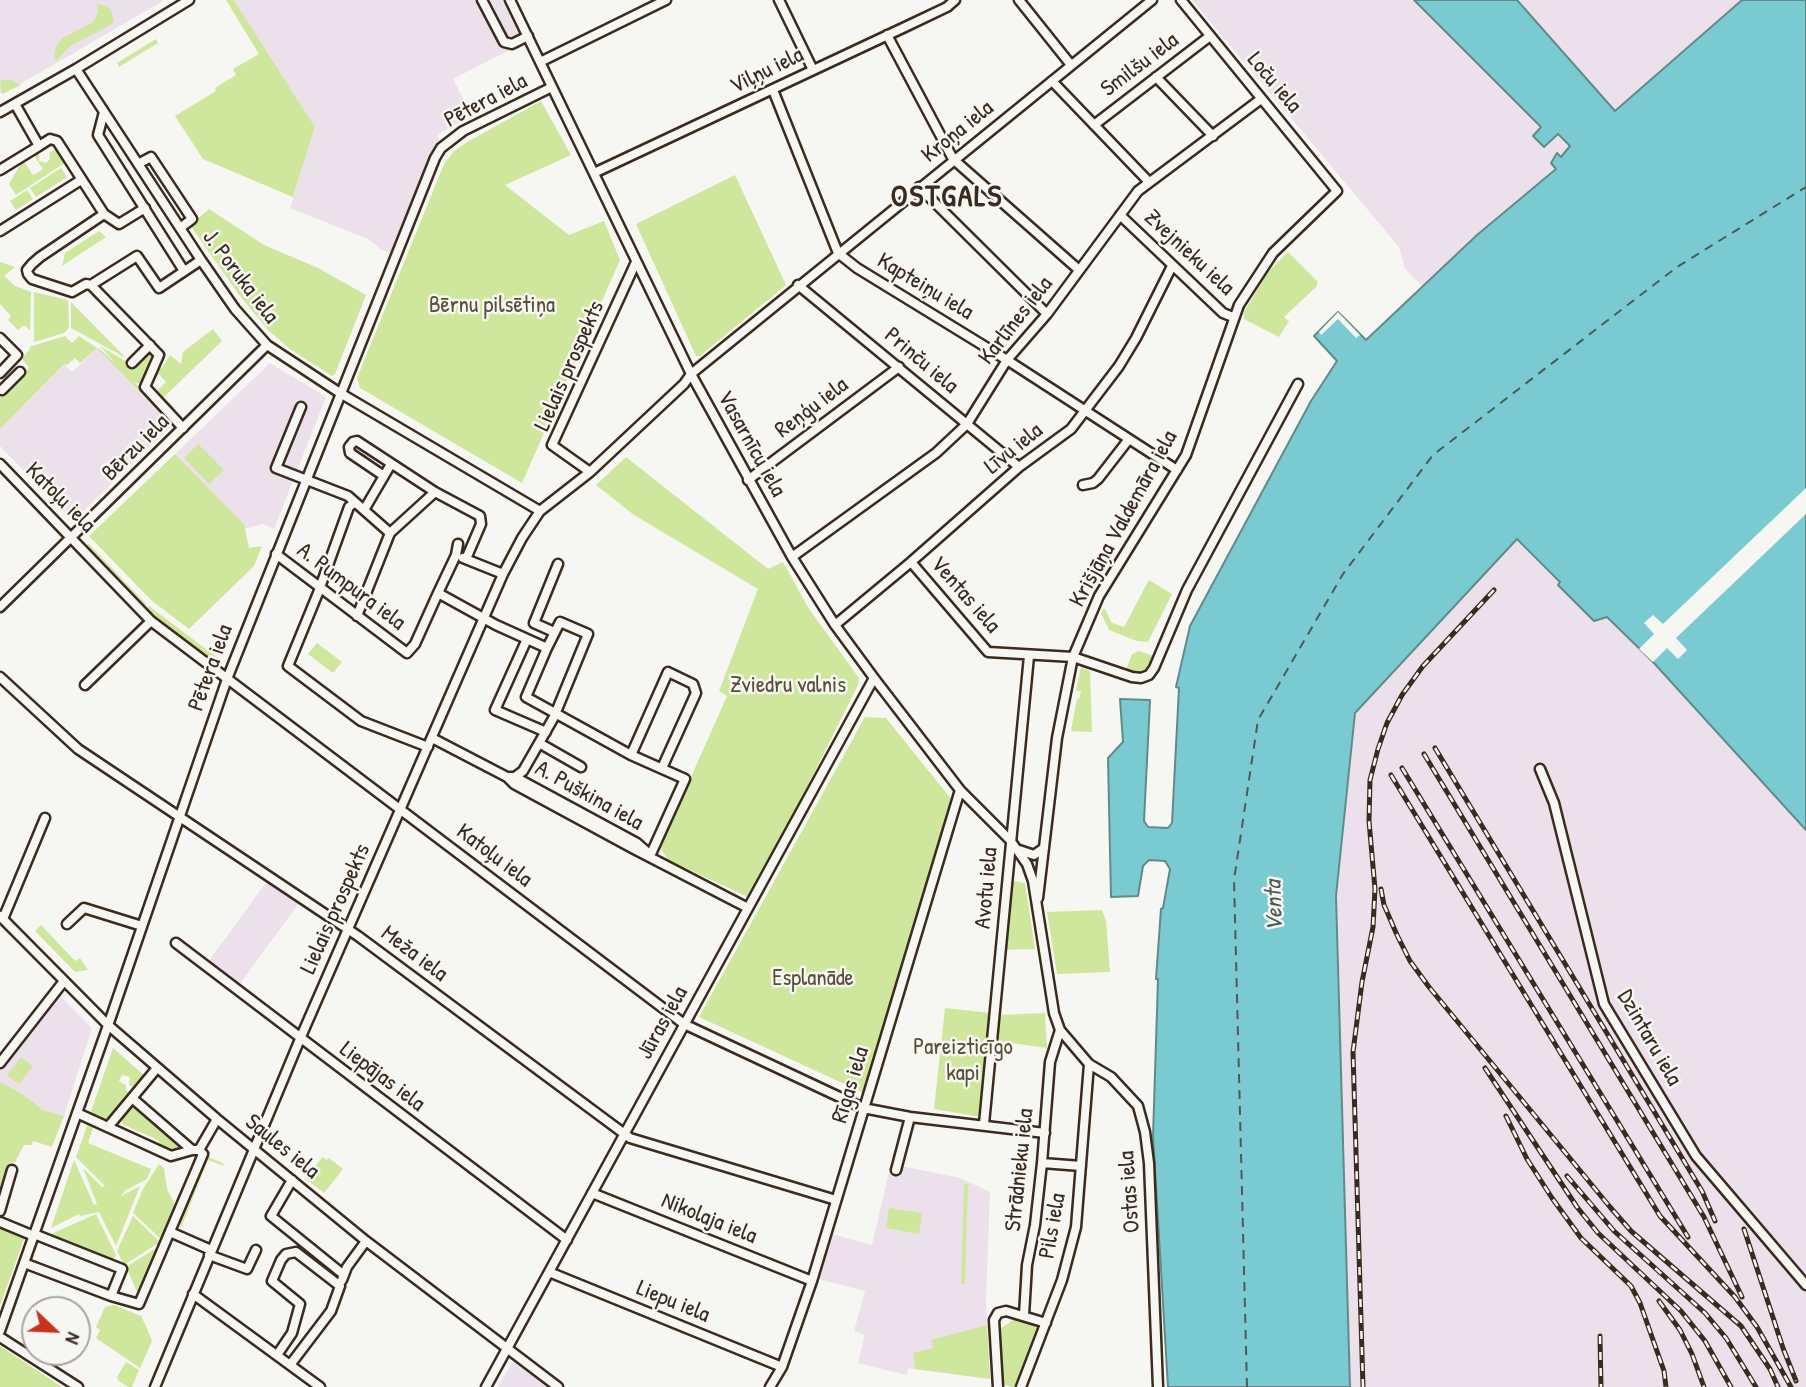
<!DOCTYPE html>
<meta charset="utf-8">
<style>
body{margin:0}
#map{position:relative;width:1806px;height:1387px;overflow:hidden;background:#f6f6f2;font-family:"Patrick Hand",sans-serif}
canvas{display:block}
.north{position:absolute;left:21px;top:1296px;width:70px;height:70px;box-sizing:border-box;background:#f6f6f2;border:2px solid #aba49d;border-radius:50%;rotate:113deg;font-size:19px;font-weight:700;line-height:28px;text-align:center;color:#3b2a1e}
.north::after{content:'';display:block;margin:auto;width:24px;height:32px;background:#c8321e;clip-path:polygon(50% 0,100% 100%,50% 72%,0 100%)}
</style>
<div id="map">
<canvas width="1806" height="1387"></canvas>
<div class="north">N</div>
</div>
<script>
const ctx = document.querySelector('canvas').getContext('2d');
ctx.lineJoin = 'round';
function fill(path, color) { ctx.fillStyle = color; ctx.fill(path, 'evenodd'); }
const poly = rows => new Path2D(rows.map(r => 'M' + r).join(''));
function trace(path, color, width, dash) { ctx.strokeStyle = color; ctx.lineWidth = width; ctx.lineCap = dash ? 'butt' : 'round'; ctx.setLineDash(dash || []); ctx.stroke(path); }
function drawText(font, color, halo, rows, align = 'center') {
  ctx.font = font + ' "Patrick Hand",sans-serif'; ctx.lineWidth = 5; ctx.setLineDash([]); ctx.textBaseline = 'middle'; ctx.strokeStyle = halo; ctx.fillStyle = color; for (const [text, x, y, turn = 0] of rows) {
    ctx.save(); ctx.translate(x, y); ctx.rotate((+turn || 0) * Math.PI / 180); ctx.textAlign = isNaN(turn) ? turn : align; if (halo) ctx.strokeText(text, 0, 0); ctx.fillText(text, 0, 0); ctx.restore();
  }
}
fill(poly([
 [0,0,162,0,163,1,3,94,0,93],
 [234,0,510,0,529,40,453,79,472,116,438,134,441,148,396,254,382,250,368,239,290,208,315,127],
 [1192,0,1416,0,1569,147,1568,150,1561,157,1557,153,1556,168,1422,286,1405,269,1399,247],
 [1517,0,1744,0,1702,34,1615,112],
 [97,348,172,425,73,521,0,446,0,429,64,364,72,372],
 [270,363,326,397,274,529,263,524,244,529,243,524,175,454],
 [1517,538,1561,583,1559,585,1607,617,1653,662,1806,830,1806,1387,1350,1387,1336,897,1355,713],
 [268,880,299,903,239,985,208,962],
 [60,996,92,1028,64,1116,43,1110,23,1094,0,1082,0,1071],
 [891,1164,960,1178,990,1192,986,1301,990,1379,908,1368,907,1375,858,1363,865,1335,854,1331,865,1291,819,1279,832,1234,872,1245],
 [513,1361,548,1387,498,1387]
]), '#ece1ea');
fill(poly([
 [226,0,234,0,315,127,293,197,203,159,175,116,216,91,215,88,236,75,233,69,259,54],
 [97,4,106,6,111,10,114,20,112,24,70,46,56,61,54,53,57,45,63,38,93,22,98,12],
 [156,39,158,43,119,67,117,63],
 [5,80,11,80,21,85,2,94,0,81],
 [541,101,571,155,505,185,569,235,604,221,620,260,522,483,360,388,357,378,444,164,454,151,469,141],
 [57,148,66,162,16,195,9,184,23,160,33,175,43,169,33,154,39,151,39,161,46,163,50,159,49,153],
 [61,168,67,177,36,197,30,188],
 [735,175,786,285,700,356,696,356,636,224],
 [27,190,33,199,16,210,10,201],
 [209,209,264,245,318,268,366,295,335,374,332,376,290,349,268,330,240,296,190,225],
 [99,231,106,237,62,266,65,253],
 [1288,252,1318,282,1316,287,1284,317,1289,321,1279,337,1244,319,1244,312,1268,272],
 [209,260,229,290,258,327,256,328,228,295,208,265],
 [0,262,15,267,4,276,15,286,31,292,30,330,24,325,18,330,8,320,11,316,0,304],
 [34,292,68,300,69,328,64,333,34,342],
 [71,302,126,358,71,328],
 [213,329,222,341,164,397,175,408,171,408,156,392,166,382,159,374,151,383,157,366,162,368,170,355,181,364,183,352],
 [65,336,72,343,79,336,97,348,80,363,75,358,67,365,64,364,0,429,0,398,29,368,20,356,22,354,24,356,30,349,29,347],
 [100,346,132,365,146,353,151,356,143,385,134,382,175,422,172,425,98,349,99,348,115,363],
 [198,444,224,470,209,484,184,458],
 [175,454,244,524,249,548,262,546,254,566,189,629,151,600,89,536],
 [626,457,768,569,783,562,809,609,859,678,858,685,775,851,747,899,746,896,668,860,660,847,727,696,719,691,758,589,634,515,596,485],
 [89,544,146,604,144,607,86,545],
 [1149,580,1172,594,1148,642,1137,641,1109,630,1101,613,1103,609,1105,609,1112,623,1124,627],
 [149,606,219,659,218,666,158,620,146,609],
 [317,643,342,662,333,673,308,654],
 [1139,651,1154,656,1149,669,1141,674,1126,670,1132,654],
 [1081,667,1090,671,1092,732,1071,731,1077,699,1079,699,1081,691,1076,691],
 [865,717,886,718,952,800,864,1093,699,1017],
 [1008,880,1025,883,1035,949,1003,950],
 [1102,910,1106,921,1110,972,1057,974,1047,912],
 [41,925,75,961,80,958,88,970,75,972,35,931],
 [945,1008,991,1013,981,1117,934,1109],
 [1045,1013,1047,1048,997,1041,999,1015],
 [113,1048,145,1076,137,1088,129,1085,130,1077,122,1075,119,1081,126,1085,126,1091,130,1095,106,1124,89,1117],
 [21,1057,33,1066,19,1084,7,1075],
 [0,1082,23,1094,43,1110,64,1116,52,1147,33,1141,31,1145,24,1145,15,1162,10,1163,0,1190],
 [132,1103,179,1141,177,1151,172,1152,160,1148,158,1140,122,1124,122,1115],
 [88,1123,94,1125,88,1143,151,1169,147,1179,126,1190,121,1196,140,1186,116,1246,99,1212,80,1216,79,1214,51,1228,74,1160,94,1205,97,1204,83,1168,102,1187,105,1186,76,1157],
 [208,1157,223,1163,224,1166,208,1160,182,1225,177,1223,201,1160],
 [323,1157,326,1160,329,1158,343,1169,324,1193,305,1178],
 [159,1164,164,1168,167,1189,177,1209,163,1241,133,1213,143,1189],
 [964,1184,968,1184,965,1284,961,1284],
 [889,1208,922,1213,919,1234,886,1228],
 [96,1214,116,1255,113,1261,49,1235],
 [133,1216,160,1242,124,1265,117,1251],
 [0,1224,25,1236,0,1306],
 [158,1247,161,1248,141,1295,138,1294,126,1267],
 [114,1305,141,1316,146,1326,152,1341,140,1368,96,1338,100,1330,96,1327,105,1307],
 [1017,1317,1035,1323,1039,1332,1016,1387,1011,1387,1003,1384,1000,1329],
 [987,1325,990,1379,915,1369,913,1353,933,1348,931,1340],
 [0,1346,62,1387,0,1387],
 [126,1362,139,1370,132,1387,128,1387,118,1380,117,1377]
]), '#cee79c');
const water = poly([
 [1414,0,1517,0,1615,111,1742,0,1806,0,1806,830,1653,662,1607,617,1594,621,1558,585,1560,582,1517,539,1355,713,1336,896,1350,1387,1168,1387,1153,1136,1158,979,1156,979,1161,909,1163,908,1170,869,1165,861,1149,860,1143,866,1138,896,1111,897,1108,758,1123,742,1120,699,1150,700,1144,821,1148,827,1168,828,1172,823,1179,688,1176,687,1190,626,1311,401,1337,361,1314,336,1338,312,1366,340,1477,235,1556,169,1551,163,1557,153,1561,157,1570,146,1558,134,1544,147,1533,136,1541,127,1414,0]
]);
fill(water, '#7acbd1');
trace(water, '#618b89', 2);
fill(poly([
 [1338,312,1360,335,1356,338,1338,319,1321,335,1319,332],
 [1806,488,1806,514,1676,638,1687,650,1678,659,1667,648,1653,662,1639,649,1654,634,1644,623,1653,615,1663,624]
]), '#f6f6f2');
trace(poly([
 [1247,1387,1234,880,1258,720,1343,574,1433,455,1677,267,1806,187]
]), '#4e5a54', 2, [9, 7]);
const minor = poly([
 [482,0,504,42,512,44,528,36],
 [510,0,691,374,792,557,835,625,874,678,960,790,1010,840,1027,864,1033,881,1054,1013,1060,1030,1089,1064,1111,1077,1138,1106,1145,1132,1149,1163,1158,1387],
 [779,0,813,70],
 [1019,0,1071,65],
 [887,35,953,159,1079,270],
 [540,62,666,0],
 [76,69,201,260,235,309,267,345,340,393,540,511],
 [1156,77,1213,136],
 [1052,81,1149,182],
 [773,90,838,253,857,268,1007,360,1177,470],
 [15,104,39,146,50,139,57,141,104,214,40,257,32,264,27,270,28,274,32,279,72,292,86,284,91,285],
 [0,112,76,69,189,0],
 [104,112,98,135,184,271],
 [1094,125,1210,36],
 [138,164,151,157,192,219,180,228],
 [0,170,39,146],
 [594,173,905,27,947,7,955,0],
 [919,187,1047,314],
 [104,214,119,224,145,208],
 [1120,215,1223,313,1233,317],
 [0,231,81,180],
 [798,285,1019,467],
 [0,338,17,355,0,373],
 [132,363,150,345],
 [2,390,20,372],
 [301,407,276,468,348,496,390,533],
 [183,428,145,387,159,355,91,285,137,256,159,288,201,260],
 [0,464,151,621,684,1024,863,1108,910,1117,1045,1133],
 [590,472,552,445,636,262],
 [384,476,350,453,349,447,353,442,357,441,435,492,480,516,481,524,466,559],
 [748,480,899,367],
 [1083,485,1093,483,1098,479,1129,439],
 [355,502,349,507,318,593,288,666,361,721,428,747],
 [364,510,391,464],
 [276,554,407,653,415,644,438,593,496,625,527,639,495,710,546,732],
 [792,557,936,453,967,424,1007,360,1047,314,1138,191,1261,99],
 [463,558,503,574],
 [911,562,988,652,1073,657,1132,677,1141,678,1149,675,1154,668,1187,590,1298,384],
 [438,593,456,555,458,544],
 [0,607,267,345],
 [357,616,390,533,435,492],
 [835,625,911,562,1019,467,1071,429,1119,366,1136,338,1172,266],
 [554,632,534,623,558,564],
 [527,639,547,648,526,697,631,755,685,779,650,856],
 [0,677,78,749,358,936,630,1138,836,1200],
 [85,685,151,621],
 [432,738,507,777,514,784,634,849,748,908],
 [539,743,581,767],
 [631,755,668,672,693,684,696,693,662,768],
 [1540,769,1554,803,1604,1004,1696,1156,1806,1285],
 [510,777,515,777,637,843,646,851],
 [515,777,523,771,554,717,588,634,560,622,547,648],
 [1019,850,1034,855,1044,848],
 [1038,898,1057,738,1073,657,1099,596,1186,455,1239,305,1273,253,1337,191,1181,0],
 [0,916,108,1025,217,1119,366,1241,558,1387],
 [3,919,45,818],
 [67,924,84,908,142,926],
 [176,943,567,1240],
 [0,1063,64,981],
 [132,1098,192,1150],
 [77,1113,171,1156,192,1150,199,1150],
 [984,1124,1029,656],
 [108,1127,157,1068],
 [1042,1163,1081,1166],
 [896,1170,910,1117],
 [292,1180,271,1216,344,1275],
 [592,1193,812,1281],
 [0,1211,12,1170],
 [0,1222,34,1236],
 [170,1232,211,1250],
 [34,1234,122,1269,111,1296],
 [209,1255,247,1269,256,1250],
 [24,1263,111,1296,139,1304,203,1154,199,1150,217,1119],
 [549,1272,782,1367],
 [342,1280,347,1267,366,1241],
 [193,1294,320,1387],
 [1024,1315,1027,1265,1035,1225,1042,1163,1050,1062,1060,1030],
 [0,1331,112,1014,227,679,435,158,441,148,463,131,552,87],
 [0,1337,78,1387],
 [277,1355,292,1333,300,1304,272,1281,281,1260,286,1254,296,1252,340,1286,331,1311,290,1365],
 [155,1387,300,1039,503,574,522,538,540,511,590,472,684,384,691,374,1152,0],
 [486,1387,874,678],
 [770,1387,782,1367,812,1281,960,790],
 [998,1387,994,1320,998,1313,1006,1311,1046,1323],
 [1021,1387,1062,1280,1076,1227,1089,1064]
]);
trace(minor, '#3b2a1e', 13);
trace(minor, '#f6f6f2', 8);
const rail = poly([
 [1435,748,1702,1191,1715,1221],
 [1424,754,1704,1217,1742,1297],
 [1402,768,1688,1237],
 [1391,775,1660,1216,1735,1297,1757,1327,1791,1387],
 [1381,889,1384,905,1397,935,1410,961,1429,987,1610,1207,1631,1231,1741,1326,1770,1369,1778,1387],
 [1485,1068,1577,1207,1598,1233,1681,1311,1705,1341,1731,1387],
 [1506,1116,1527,1159,1552,1198,1581,1238,1631,1286,1640,1303,1664,1371,1666,1387],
 [1567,1176,1614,1231,1705,1313,1726,1338,1756,1387],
 [1744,1229,1783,1348,1796,1381],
 [1659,1301,1680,1330,1692,1354,1704,1387],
 [1600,1336,1601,1387],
 [1363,1387,1353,1052,1362,982,1373,927,1375,889,1369,821,1370,780,1378,749,1387,723,1402,695,1423,666,1494,590]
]);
trace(rail, '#3b2a1e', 5);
trace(rail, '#f6f6f2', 2.5, [8]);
drawText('23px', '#3b2a1e', '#f6f6f2', [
 ["Smilšu iela",1140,65,-37],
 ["Viļņu iela",767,71,-26],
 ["Loču iela",1274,83,50],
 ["Pētera iela",486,101,-28],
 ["Kroņa iela",958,132,-39],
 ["Zvejnieku iela",1189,253,43],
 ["J. Poruka iela",240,277,53],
 ["Kapteiņu iela",925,287,31],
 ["Karlīnes iela",1016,321,-52],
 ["Prinču iela",921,361,40],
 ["Lielais prospekts",570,366,-66],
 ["Reņģu iela",812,408,-37],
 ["Vasarnīcu iela",751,444,61],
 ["Bērzu iela",136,448,-45],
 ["Līvu iela",1014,449,-39],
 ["Katoļu iela",60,498,45],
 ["Krišjāņa Valdemāra iela",1124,519,-61],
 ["A. Pumpura iela",351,587,37],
 ["Ventas iela",965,595,49],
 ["Pētera iela",211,668,-70],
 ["A. Puškina iela",589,796,29],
 ["Katoļu iela",494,856,37],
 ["Avotu iela",987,888,-85],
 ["Lielais prospekts",336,909,-66],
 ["Meža iela",414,954,37],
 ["Jūras iela",663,1023,-61],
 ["Dzintaru iela",1649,1038,60],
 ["Liepājas iela",382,1077,37],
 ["Rīgas iela",851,1085,-73],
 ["Saules iela",282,1147,39],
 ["Strādnieku iela",1020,1170,-84],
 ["Ostas iela",1130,1192,-94],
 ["Nikolaja iela",709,1219,22],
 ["Pils iela",1053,1226,-80],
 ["Liepu iela",673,1302,22]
]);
drawText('23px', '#585037', '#f6f6f2', [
 ["Bērnu pilsētiņa",492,306],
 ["Zviedru valnis",788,686],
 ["Esplanāde",813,979],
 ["Pareizticīgo",963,1048],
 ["kapi",963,1074]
]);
drawText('italic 24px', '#4e5a54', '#f6f6f2', [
 ["Venta",1275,906,-92]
]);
ctx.letterSpacing = '2px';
drawText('bold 30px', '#3b2a1e', '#f6f6f2', [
 ["OSTGALS",947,198]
]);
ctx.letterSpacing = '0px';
</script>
